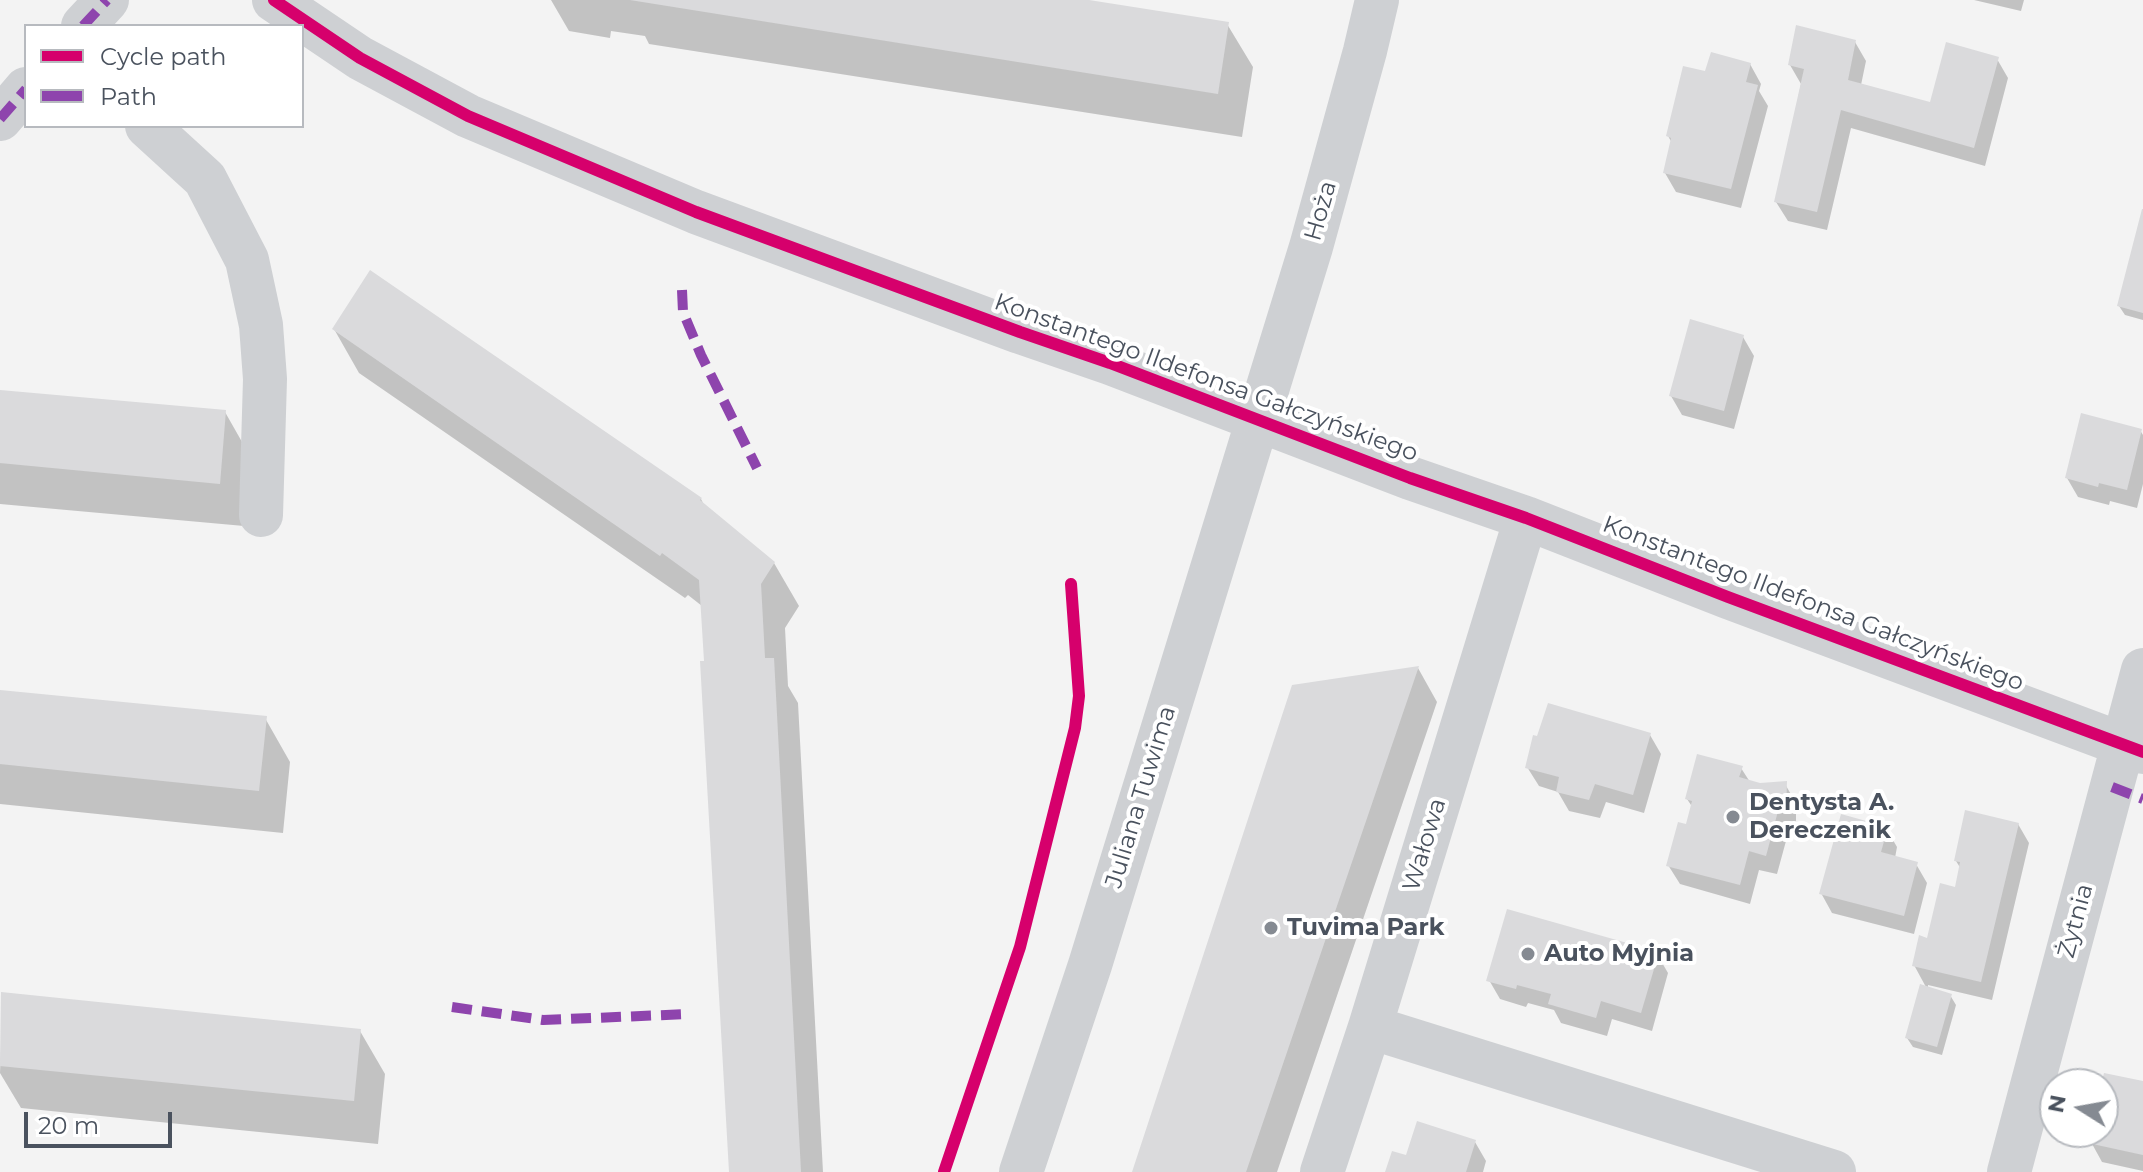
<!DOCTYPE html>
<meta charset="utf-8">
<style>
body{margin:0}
#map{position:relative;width:2143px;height:1172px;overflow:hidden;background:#f3f3f3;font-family:Montserrat,sans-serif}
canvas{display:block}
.legend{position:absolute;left:24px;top:24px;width:280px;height:104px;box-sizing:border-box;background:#fff;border:2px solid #b7babf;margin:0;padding:10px 14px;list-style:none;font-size:24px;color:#4a525e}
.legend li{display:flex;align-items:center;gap:16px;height:40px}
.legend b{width:40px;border:2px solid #b7babf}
.north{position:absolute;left:2039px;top:1068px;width:80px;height:80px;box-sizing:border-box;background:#fff;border:2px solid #b7babf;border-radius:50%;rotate:281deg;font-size:22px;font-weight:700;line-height:32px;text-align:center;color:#4a525e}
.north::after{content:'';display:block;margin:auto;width:28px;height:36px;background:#858a92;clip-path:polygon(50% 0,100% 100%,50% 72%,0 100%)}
.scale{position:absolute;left:24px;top:1112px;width:148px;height:36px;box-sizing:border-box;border:4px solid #4a525e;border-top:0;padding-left:10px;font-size:24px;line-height:28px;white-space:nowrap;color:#4a525e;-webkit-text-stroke:6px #fff;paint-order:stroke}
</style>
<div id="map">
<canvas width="2143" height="1172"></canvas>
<ul class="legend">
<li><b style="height:10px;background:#d6006c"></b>Cycle path</li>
<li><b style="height:10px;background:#8e44ad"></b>Path</li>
</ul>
<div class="north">N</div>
<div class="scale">20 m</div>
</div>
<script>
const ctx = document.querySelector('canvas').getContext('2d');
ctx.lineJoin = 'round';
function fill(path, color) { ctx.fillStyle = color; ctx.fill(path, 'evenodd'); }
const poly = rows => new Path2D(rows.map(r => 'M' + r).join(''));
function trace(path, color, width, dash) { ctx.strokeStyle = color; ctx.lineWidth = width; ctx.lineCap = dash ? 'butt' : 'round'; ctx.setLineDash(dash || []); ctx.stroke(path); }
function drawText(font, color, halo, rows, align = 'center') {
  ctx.font = font + ' Montserrat,sans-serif'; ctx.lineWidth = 8; ctx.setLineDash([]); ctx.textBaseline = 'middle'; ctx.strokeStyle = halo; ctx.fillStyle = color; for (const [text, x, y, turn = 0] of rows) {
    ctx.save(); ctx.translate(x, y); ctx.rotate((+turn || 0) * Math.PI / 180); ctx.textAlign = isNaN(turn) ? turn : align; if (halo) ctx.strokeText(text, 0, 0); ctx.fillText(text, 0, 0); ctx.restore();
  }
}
fill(poly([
 [551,0,1077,0,1227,24,1253,67,1242,137,649,44,645,36,611,31,610,38,569,31],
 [1974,0,2024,0,2021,11],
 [1855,42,1866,61,1861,85,1931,104,1997,59,2008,78,1985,166,1851,128,1827,230,1788,221,1776,202,1801,84,1790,65],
 [1750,64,1761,84,1759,91,1768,106,1741,208,1676,192,1665,173,1672,143,1668,136,1706,74],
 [2143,213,2143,320,2125,315,2119,306],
 [334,329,701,499,705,507,774,563,799,606,785,628,788,686,798,703,823,1172,731,1172,702,606,688,595,685,598,359,373],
 [1743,337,1754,356,1734,429,1682,415,1671,396],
 [0,392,225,412,250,456,244,526,0,504],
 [2140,430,2143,435,2143,484,2137,508,2110,501,2109,505,2078,497,2067,478],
 [1418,668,1437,702,1277,1172,1134,1172],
 [0,692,265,718,290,762,283,833,0,804],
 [1650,735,1661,754,1644,813,1606,802,1600,818,1569,811,1558,792,1539,786,1527,767],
 [1741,768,1750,782,1759,785,1785,784,1796,803,1796,830,1789,830,1777,874,1759,870,1750,904,1680,884,1668,865,1688,827,1693,808,1687,799],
 [2018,824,2029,843,1992,1000,1928,985,1928,989,1950,995,1956,1005,1942,1055,1913,1047,1907,1038,1927,989,1914,965,1956,889,1961,869,1956,861],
 [1886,828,1897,847,1895,858,1916,864,1927,883,1914,934,1832,913,1821,893],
 [1657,954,1668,973,1652,1031,1612,1019,1607,1036,1561,1023,1554,1010,1528,1003,1526,1007,1500,999,1489,980],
 [3,994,360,1031,385,1074,378,1144,21,1108,0,1073],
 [2143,1083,2143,1171,2102,1162,2091,1142,2093,1132,2103,1132],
 [1475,1142,1486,1161,1483,1172,1388,1172,1408,1158]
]), '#0003');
fill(poly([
 [630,0,1089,0,1229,22,1218,94],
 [1796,25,1856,40,1848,80,1930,102,1946,42,1999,57,1974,148,1841,110,1817,212,1774,202,1804,69,1788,65],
 [1711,52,1751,63,1746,82,1758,85,1731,189,1663,173,1671,138,1666,136,1683,66,1705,71],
 [2142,209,2143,209,2143,313,2117,306],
 [370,270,702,498,700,500,775,562,761,584,765,658,774,658,801,1172,729,1172,700,661,704,661,699,580,662,553,660,556,332,329],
 [1690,319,1744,335,1724,411,1669,396],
 [0,390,226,410,220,484,0,463],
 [2081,413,2142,429,2127,490,2099,483,2098,487,2065,478],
 [1419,666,1246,1172,1132,1172,1292,685],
 [0,690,267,716,259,791,0,764],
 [1548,703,1651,733,1633,795,1595,784,1589,800,1556,792,1559,777,1525,768,1533,735,1537,736],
 [1697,754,1743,766,1739,777,1760,783,1787,781,1786,811,1778,811,1766,856,1749,851,1740,885,1666,866,1678,822,1686,824,1692,801,1685,799],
 [1965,810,2019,823,1981,982,1912,966,1919,935,1927,938,1940,883,1955,887,1960,862,1954,861],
 [1841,814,1888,827,1881,852,1918,862,1904,916,1819,894],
 [1507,909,1659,952,1641,1013,1601,1001,1596,1018,1548,1004,1551,994,1517,985,1516,989,1486,981],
 [1920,984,1952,994,1937,1047,1905,1038],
 [1,992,361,1029,354,1101,0,1066],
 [2104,1073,2143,1081,2143,1155,2088,1143,2091,1132,2103,1132,2101,1084],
 [1417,1121,1476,1140,1466,1172,1385,1172,1392,1151,1406,1155]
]), '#dadadc');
trace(poly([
 [274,0,360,58,468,116,696,212,1020,332,1110,363,1410,478,1526,518,1728,597,2143,752],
 [83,26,107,0],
 [0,119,26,89],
 [147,126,205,179,247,260,261,325,265,379,261,515],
 [1370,1027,1834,1172],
 [1021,1172,1090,965,1311,247,1365,51,1377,0],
 [1322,1172,1370,1027,1526,518],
 [2009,1172,2143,670]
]), '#ced0d3', 44);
trace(poly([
 [83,26,107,0],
 [0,119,26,89],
 [682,290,683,312,701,355,757,468],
 [2112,787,2143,799],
 [452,1007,543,1020,690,1014]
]), '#8e44ad', 10, [20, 10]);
trace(poly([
 [274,0,360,58,468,116,696,212,1020,332,1110,363,1410,478,1526,518,1728,597,2143,752],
 [944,1172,1020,947,1075,728,1079,696,1071,584]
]), '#d6006c', 12);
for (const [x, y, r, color] of [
 [1733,817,8,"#858a92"],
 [1271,928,8,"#858a92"],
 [1528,954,8,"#858a92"]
]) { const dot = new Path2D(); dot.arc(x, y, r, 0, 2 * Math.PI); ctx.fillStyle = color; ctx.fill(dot); trace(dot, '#fff', 3); }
drawText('24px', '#4a525e', '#fff', [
 ["Hoża",1321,211,-74],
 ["Konstantego Ildefonsa Gałczyńskiego",1206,378,20],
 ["Konstantego Ildefonsa Gałczyńskiego",1813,604,21],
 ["Juliana Tuwima",1141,797,-73],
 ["Wałowa",1425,845,-73],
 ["Żytnia",2076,921,-75]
]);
drawText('bold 24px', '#4a525e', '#fff', [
 ["Dentysta A.",1749,803],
 ["Dereczenik",1749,831],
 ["Tuvima Park",1287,928],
 ["Auto Myjnia",1544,954]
], 'left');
</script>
